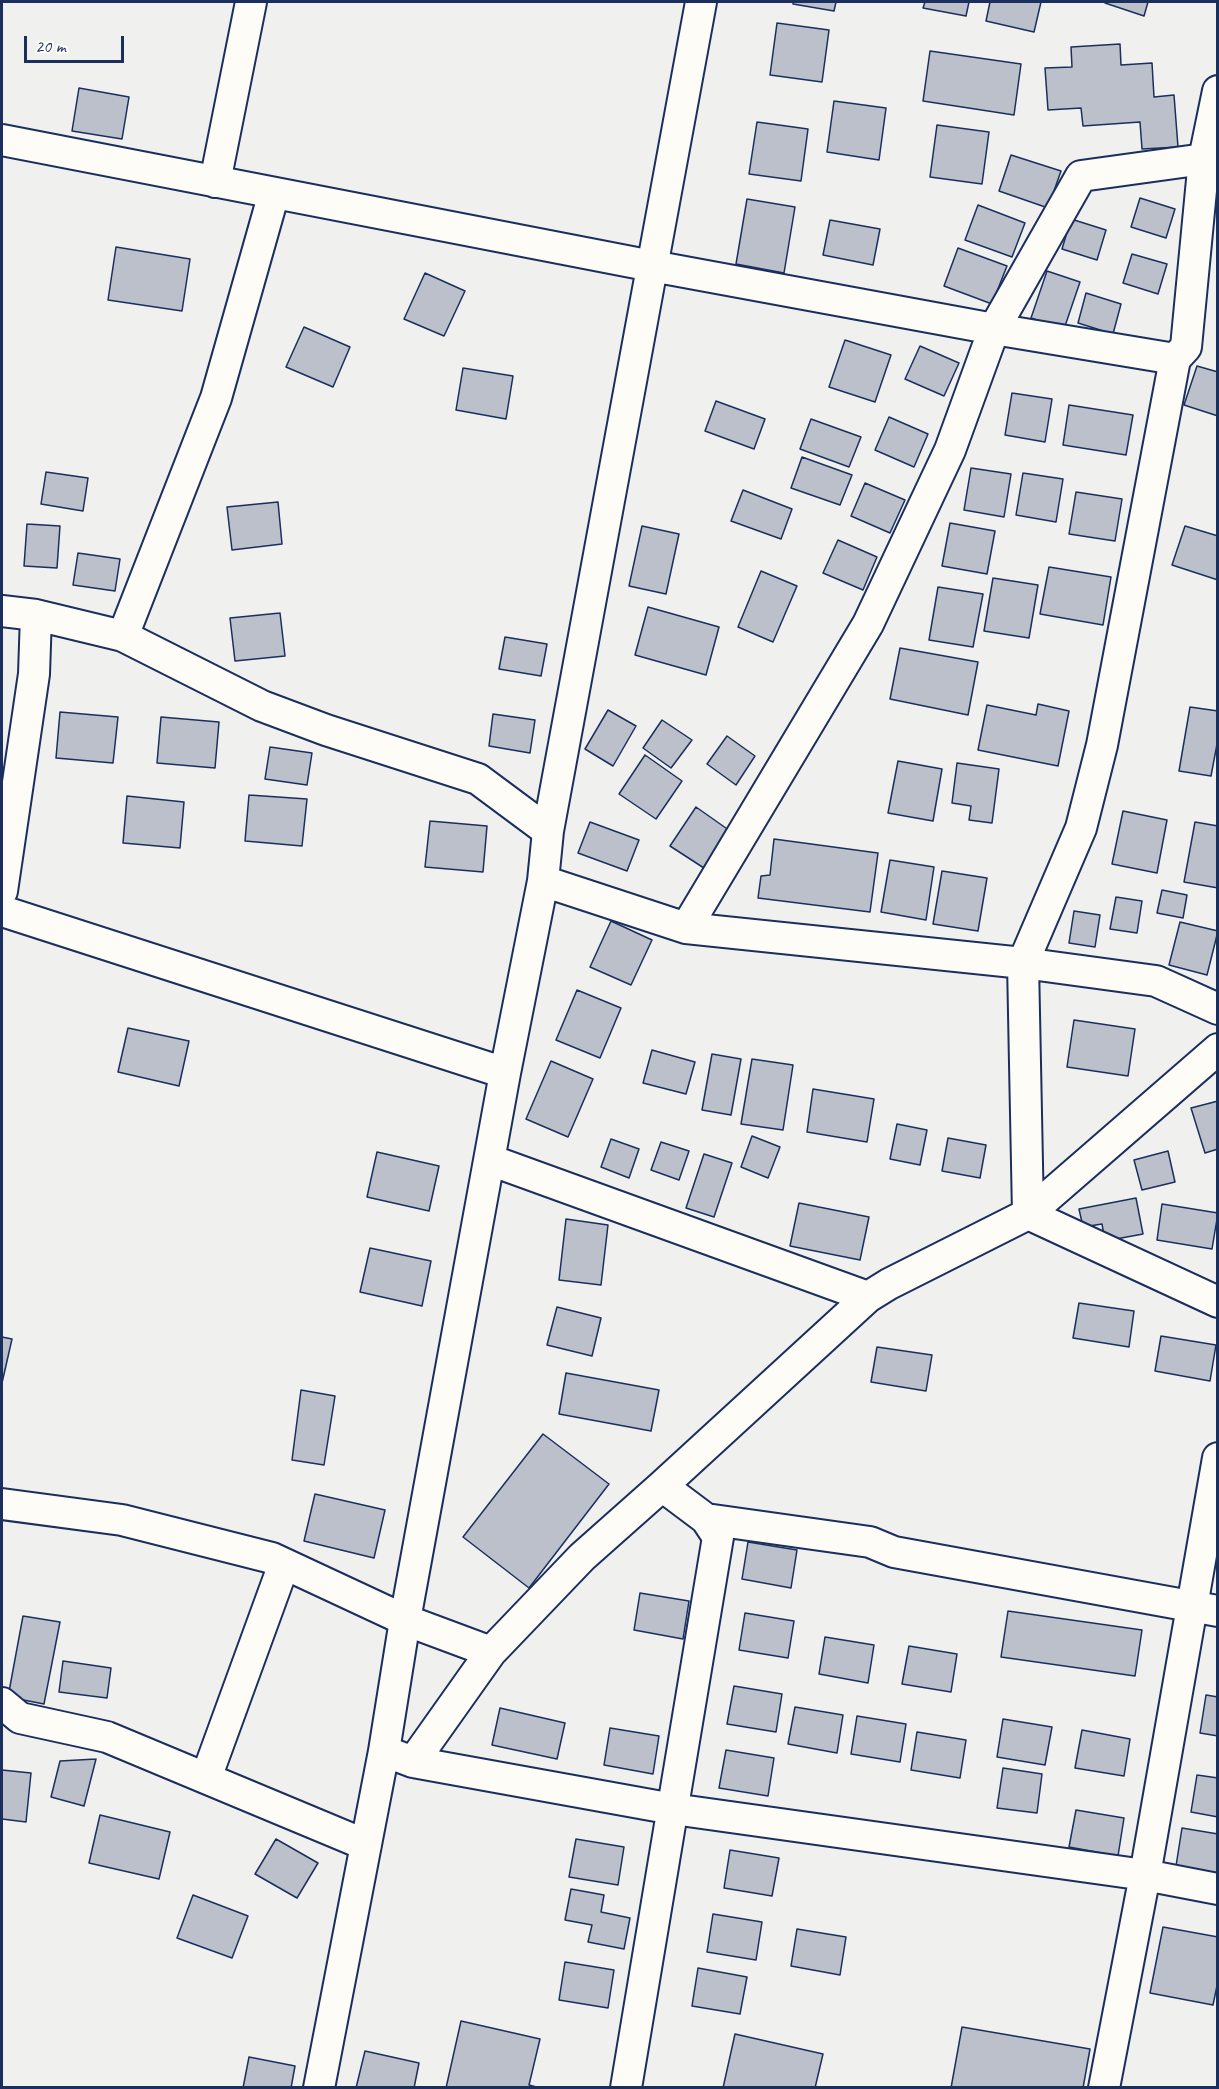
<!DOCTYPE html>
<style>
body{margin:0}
#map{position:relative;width:1219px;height:2089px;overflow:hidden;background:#f0f0ee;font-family:Caveat,sans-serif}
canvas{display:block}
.frame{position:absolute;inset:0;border:3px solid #1b2f5e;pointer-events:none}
.scale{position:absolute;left:24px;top:36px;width:100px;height:27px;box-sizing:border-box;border:3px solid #1b2f5e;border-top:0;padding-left:8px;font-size:18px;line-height:21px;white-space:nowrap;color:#1b2f5e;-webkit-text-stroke:4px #fdfcf7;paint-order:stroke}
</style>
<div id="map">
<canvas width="1219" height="2089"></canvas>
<div class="frame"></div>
<div class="scale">20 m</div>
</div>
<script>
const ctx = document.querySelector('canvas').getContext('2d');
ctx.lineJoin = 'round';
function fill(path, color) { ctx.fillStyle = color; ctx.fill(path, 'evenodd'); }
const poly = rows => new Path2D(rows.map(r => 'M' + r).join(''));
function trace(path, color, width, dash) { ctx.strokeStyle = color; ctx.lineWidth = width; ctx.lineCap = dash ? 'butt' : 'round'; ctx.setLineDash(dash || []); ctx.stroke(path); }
const building = poly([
 [793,2,836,2,834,11,793,4,793,2],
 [925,2,969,2,966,16,923,8,925,2],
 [990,2,1041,2,1034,32,986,21,990,2],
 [1105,2,1148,2,1144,16,1105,3,1105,2],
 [777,23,829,30,822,82,770,75,777,23],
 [1120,44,1121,65,1152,63,1154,97,1174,95,1178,147,1142,149,1140,122,1083,126,1081,108,1048,110,1045,68,1072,67,1071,47,1120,44],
 [930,51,1021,64,1014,115,923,101,930,51],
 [79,88,129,97,122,139,72,131,79,88],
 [834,101,886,108,879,160,827,152,834,101],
 [757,122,808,129,801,181,749,174,757,122],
 [937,125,989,132,982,184,930,177,937,125],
 [1011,155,1061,171,1048,208,999,191,1011,155],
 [1140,198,1175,209,1166,238,1131,227,1140,198],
 [747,199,795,207,784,273,736,264,747,199],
 [978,205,1025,223,1012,257,965,240,978,205],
 [1071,219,1106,230,1097,260,1062,249,1071,219],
 [830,220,880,229,873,265,823,255,830,220],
 [116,247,190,259,182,311,108,300,116,247],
 [958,248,1007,266,992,304,944,286,958,248],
 [1132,254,1167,264,1158,294,1123,283,1132,254],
 [1047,271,1080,282,1064,329,1031,318,1047,271],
 [425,273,465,291,444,336,404,319,425,273],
 [1086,293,1121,304,1113,334,1078,323,1086,293],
 [304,327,350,347,333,387,286,367,304,327],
 [845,340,891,355,875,402,829,387,845,340],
 [920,346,959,363,944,396,905,379,920,346],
 [1197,366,1218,372,1218,416,1184,405,1197,366],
 [463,368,513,376,506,419,456,410,463,368],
 [1012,393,1052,399,1045,442,1005,435,1012,393],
 [716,401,765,419,754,449,705,431,716,401],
 [1069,405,1133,415,1126,455,1063,445,1069,405],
 [889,417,928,434,914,467,875,450,889,417],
 [811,419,861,437,849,467,800,449,811,419],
 [802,457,852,475,840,505,791,488,802,457],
 [971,468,1011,474,1004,517,964,510,971,468],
 [46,472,88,478,83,511,41,504,46,472],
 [1023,473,1063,479,1056,522,1016,515,1023,473],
 [865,483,905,500,890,533,851,516,865,483],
 [743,490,792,509,781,539,731,521,743,490],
 [1076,492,1122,499,1115,541,1069,534,1076,492],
 [278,502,282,544,232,550,227,507,278,502],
 [950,523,995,531,987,574,942,566,950,523],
 [27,524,60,526,57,568,24,566,27,524],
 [642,526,679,534,666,594,629,586,642,526],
 [1185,526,1218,536,1218,580,1172,565,1185,526],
 [838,540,877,557,863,590,823,573,838,540],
 [78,553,120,559,115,591,73,585,78,553],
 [1049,567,1111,577,1103,625,1040,614,1049,567],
 [761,571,797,586,773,642,738,627,761,571],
 [993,578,1038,585,1029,638,984,631,993,578],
 [938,587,983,594,973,647,929,640,938,587],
 [648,607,719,627,706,675,635,655,648,607],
 [280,613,285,656,235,661,230,618,280,613],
 [505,637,547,644,541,676,499,669,505,637],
 [900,648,978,662,968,715,890,699,900,648],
 [1038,704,1069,711,1058,766,978,750,987,705,1036,715,1038,704],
 [1190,707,1218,711,1218,739,1211,776,1179,771,1190,707],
 [608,710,636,726,613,766,585,749,608,710],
 [60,712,118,717,113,763,56,758,60,712],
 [493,714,535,720,530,753,489,746,493,714],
 [161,717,219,722,215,768,157,763,161,717],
 [662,720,692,740,671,768,643,748,662,720],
 [727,736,755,756,736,785,707,764,727,736],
 [270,747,312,753,307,785,265,779,270,747],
 [645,755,682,781,656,819,619,794,645,755],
 [898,761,942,769,933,821,888,813,898,761],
 [957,763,999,769,992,823,969,820,971,806,952,803,957,763],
 [249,795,307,799,302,846,245,841,249,795],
 [127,796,184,802,180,848,123,843,127,796],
 [696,807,733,833,707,870,670,846,696,807],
 [1123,811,1167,820,1157,873,1112,864,1123,811],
 [430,821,487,826,483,872,425,867,430,821],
 [590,822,639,840,627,871,578,853,590,822],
 [1195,822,1218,826,1218,888,1184,882,1195,822],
 [774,839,878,853,870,912,758,898,761,876,770,875,774,839],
 [890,860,934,867,926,920,881,912,890,860],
 [942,871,987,878,978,931,933,924,942,871],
 [1162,890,1187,895,1183,918,1157,913,1162,890],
 [1116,897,1142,901,1137,933,1110,929,1116,897],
 [1074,911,1100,915,1095,947,1069,943,1074,911],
 [611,921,652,940,631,985,590,967,611,921],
 [1180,922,1218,931,1207,975,1169,965,1180,922],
 [577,990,621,1008,600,1058,556,1040,577,990],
 [1074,1020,1135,1029,1128,1076,1067,1067,1074,1020],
 [128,1028,189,1041,179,1086,118,1072,128,1028],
 [652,1050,695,1062,686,1094,643,1083,652,1050],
 [712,1054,741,1059,731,1115,702,1110,712,1054],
 [752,1059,793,1065,783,1130,741,1124,752,1059],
 [551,1061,593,1079,568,1137,526,1119,551,1061],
 [813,1089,874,1099,867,1142,807,1132,813,1089],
 [1218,1101,1218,1149,1205,1153,1191,1108,1218,1101],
 [897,1124,927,1130,920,1165,890,1159,897,1124],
 [752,1136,780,1147,768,1178,741,1167,752,1136],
 [948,1138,986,1145,980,1178,942,1171,948,1138],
 [611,1139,639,1149,629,1178,601,1167,611,1139],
 [661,1142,689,1151,679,1180,651,1170,661,1142],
 [1168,1151,1175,1182,1142,1190,1134,1160,1168,1151],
 [377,1152,439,1166,429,1211,367,1197,377,1152],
 [704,1154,732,1163,714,1217,686,1208,704,1154],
 [1136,1198,1143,1234,1105,1241,1102,1224,1083,1227,1079,1209,1136,1198],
 [799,1203,869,1217,860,1260,790,1246,799,1203],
 [1162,1204,1218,1213,1212,1249,1157,1240,1162,1204],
 [566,1219,608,1225,601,1285,559,1280,566,1219],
 [370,1248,431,1261,422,1306,360,1292,370,1248],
 [1079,1303,1134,1311,1129,1347,1073,1338,1079,1303],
 [557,1307,601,1318,592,1356,547,1345,557,1307],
 [1161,1336,1216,1345,1210,1381,1155,1371,1161,1336],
 [2,1337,12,1339,2,1383,2,1337],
 [877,1347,932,1355,926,1391,871,1382,877,1347],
 [566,1373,659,1390,651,1431,559,1414,566,1373],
 [301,1390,335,1396,324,1465,292,1460,301,1390],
 [543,1434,609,1484,529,1588,463,1537,543,1434],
 [315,1494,385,1510,374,1558,304,1541,315,1494],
 [748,1542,797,1550,791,1588,742,1579,748,1542],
 [640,1593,689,1601,683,1639,634,1630,640,1593],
 [1008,1611,1142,1630,1135,1676,1001,1657,1008,1611],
 [745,1613,794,1621,788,1658,739,1650,745,1613],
 [23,1616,60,1622,44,1704,8,1697,23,1616],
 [825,1637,874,1645,868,1683,819,1674,825,1637],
 [909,1646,957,1654,951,1692,902,1684,909,1646],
 [63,1661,111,1668,107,1698,59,1692,63,1661],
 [734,1686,782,1694,776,1732,727,1724,734,1686],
 [1206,1695,1218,1697,1218,1736,1200,1733,1206,1695],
 [795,1707,843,1715,837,1753,788,1744,795,1707],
 [500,1708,565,1723,557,1759,492,1745,500,1708],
 [857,1716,906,1724,900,1762,851,1754,857,1716],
 [1003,1719,1052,1727,1045,1765,997,1757,1003,1719],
 [610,1728,659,1736,653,1774,604,1765,610,1728],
 [1082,1730,1130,1739,1124,1776,1075,1768,1082,1730],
 [917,1732,966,1740,960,1778,911,1770,917,1732],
 [726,1750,774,1758,768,1796,719,1788,726,1750],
 [96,1759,84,1806,51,1797,60,1761,96,1759],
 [1003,1768,1042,1774,1037,1813,997,1808,1003,1768],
 [2,1770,31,1773,26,1822,2,1819,2,1770],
 [1197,1775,1218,1778,1218,1817,1191,1812,1197,1775],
 [1076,1810,1124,1818,1118,1856,1069,1847,1076,1810],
 [100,1815,170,1832,159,1879,89,1863,100,1815],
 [1182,1828,1218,1834,1218,1873,1176,1866,1182,1828],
 [276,1839,318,1863,297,1898,255,1874,276,1839],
 [576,1839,624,1847,618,1885,569,1877,576,1839],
 [730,1850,779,1858,772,1896,724,1888,730,1850],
 [571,1889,604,1895,601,1912,630,1918,624,1949,588,1942,592,1925,565,1920,571,1889],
 [193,1895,248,1916,232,1958,177,1938,193,1895],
 [713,1914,762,1922,756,1960,707,1952,713,1914],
 [1163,1927,1218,1937,1218,1981,1213,2005,1150,1993,1163,1927],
 [797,1929,846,1937,840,1975,791,1966,797,1929],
 [565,1962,614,1970,608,2008,559,2000,565,1962],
 [698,1968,747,1977,740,2014,692,2006,698,1968],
 [461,2021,540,2039,529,2085,540,2088,446,2088,461,2021],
 [962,2027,1090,2049,1083,2088,951,2088,962,2027],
 [735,2034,823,2054,815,2088,723,2088,735,2034],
 [365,2051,419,2063,414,2088,356,2088,365,2051],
 [249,2057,295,2066,291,2088,243,2088,249,2057]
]);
fill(building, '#bbc0ca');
trace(building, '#1b2f5e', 1.5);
const minor = poly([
 [1218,91,1204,159,1186,347,1175,359,1102,745,1081,828,1023,963,1028,1214,1218,1302],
 [2,140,652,266,994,329,1175,359],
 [215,182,251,2],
 [2,611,36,615,123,636,262,706,326,730,478,779,548,831],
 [123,636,216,398,274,193],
 [543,881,686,928,1023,963,1156,981,1218,1009],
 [2,891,34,674,36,615],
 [2,911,505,1073],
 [686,928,868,624,950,450,994,329,1081,176,1204,159],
 [490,1160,868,1297],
 [2,1504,122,1520,272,1558,405,1620,491,1652],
 [706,1519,870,1542,894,1552,1218,1611],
 [2,1703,20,1718,107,1737,366,1845],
 [384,1751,413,1762,491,1652,582,1557,662,1486,868,1297,889,1284,1028,1214,1218,1049],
 [413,1762,673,1809,1145,1875,1218,1889],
 [206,1778,284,1564],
 [319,2088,384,1751,405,1620,505,1073,543,881,548,831,701,2],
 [626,2088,718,1537,706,1519,662,1486],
 [1104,2088,1145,1875,1218,1458]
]);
trace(minor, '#1b2f5e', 34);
trace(minor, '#fdfcf7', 30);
</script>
